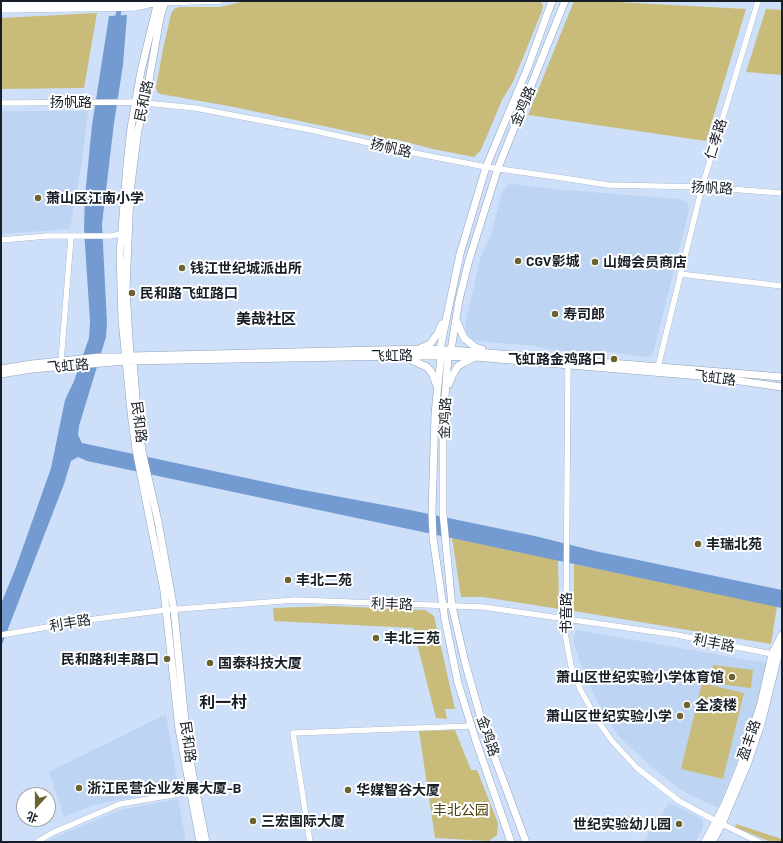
<!DOCTYPE html>
<meta charset="utf-8">
<style>
body{margin:0}
#map{position:relative;width:783px;height:843px;overflow:hidden;background:#cee0f9;font-family:Barlow,"Noto Sans SC",sans-serif}
canvas{display:block}
.frame{position:absolute;inset:0;border:2px solid #171e27;pointer-events:none}
.north{position:absolute;left:16px;top:787px;width:40px;height:40px;box-sizing:border-box;background:#fff;border:1px solid #a2a5a9;border-radius:50%;rotate:201deg;font-size:11px;font-weight:700;line-height:16px;text-align:center;color:#171e27}
.north::after{content:'';display:block;margin:auto;width:14px;height:18px;background:#6c622f;clip-path:polygon(50% 0,100% 100%,50% 72%,0 100%)}
</style>
<div id="map">
<canvas width="783" height="843"></canvas>
<div class="frame"></div>
<div class="north">北</div>
</div>
<script>
const ctx = document.querySelector('canvas').getContext('2d');
ctx.lineJoin = 'round';
function fill(path, color) { ctx.fillStyle = color; ctx.fill(path, 'evenodd'); }
const poly = rows => new Path2D(rows.map(r => 'M' + r).join(''));
function trace(path, color, width, dash) { ctx.strokeStyle = color; ctx.lineWidth = width; ctx.lineCap = dash ? 'butt' : 'round'; ctx.setLineDash(dash || []); ctx.stroke(path); }
function drawText(font, color, halo, rows, align = 'center') {
  ctx.font = font + ' Barlow,"Noto Sans SC",sans-serif'; ctx.lineWidth = 4; ctx.setLineDash([]); ctx.textBaseline = 'middle'; ctx.strokeStyle = halo; ctx.fillStyle = color; for (const [text, x, y, turn = 0] of rows) {
    ctx.save(); ctx.translate(x, y); ctx.rotate((+turn || 0) * Math.PI / 180); ctx.textAlign = isNaN(turn) ? turn : align; if (halo) ctx.strokeText(text, 0, 0); ctx.fillText(text, 0, 0); ctx.restore();
  }
}
fill(poly([
 [1,111,88,111,81,168,70,229,1,234],
 [513,184,552,189,680,199,684,201,688,204,689,210,654,350,651,355,645,357,602,351,590,353,554,350,534,346,476,341,471,338,466,332,465,326,480,259,491,235,502,192,508,185],
 [576,630,767,663,749,731,718,808,681,790,653,768,618,736,597,701,581,665,573,640],
 [166,714,178,786,164,791,93,805,64,817,49,772],
 [178,799,186,842,46,842,55,837,123,809],
 [669,803,697,816,703,821,703,828,695,842,643,842]
]), '#bed4f3');
fill(poly([
 [245,1,540,1,543,5,542,11,513,82,502,100,481,150,474,157,433,149,395,139,384,139,234,107,160,94,157,92,156,87,163,49,171,14,174,9,179,7,220,7],
 [574,1,598,1,746,9,706,141,528,115],
 [766,9,782,10,782,75,746,72],
 [97,13,84,88,1,89,1,18],
 [452,538,558,560,559,609,483,597,461,597],
 [574,564,777,606,771,644,574,611],
 [332,606,425,610,434,616,455,709,445,709,447,719,436,718,413,628,274,621,273,608],
 [713,665,753,670,751,688,711,683],
 [702,683,744,693,723,779,681,769],
 [455,730,471,770,477,770,498,823,497,835,489,841,435,838,419,731],
 [736,824,782,839,782,842,771,842,735,827]
]), '#c9bc7a');
fill(poly([
 [127,15,123,65,114,123,102,224,107,323,106,337,79,426,78,435,82,443,298,489,405,509,535,536,595,551,782,590,782,608,87,461,78,457,71,461,64,484,1,647,1,604,16,567,51,468,65,400,74,381,89,338,90,322,84,229,85,196,92,125,109,16]
]), '#739bd1');
trace(poly([
 [117,22,120,4]
]), '#739bd1', 5);
const minor = poly([
 [161,3,220,1],
 [1,10,134,8,148,5],
 [1,103,135,102,195,108,311,130,414,153,486,167,570,179,608,185,702,187,782,193],
 [1,240,47,236,110,236,121,234],
 [680,274,782,286],
 [61,361,71,237],
 [568,365,566,619,565,633,571,666,581,691,598,721,612,741,637,768,679,801,714,820,759,842],
 [657,371,702,187,758,1],
 [1,635,88,620,166,610,295,600,483,607,677,635,782,656],
 [37,842,52,833,120,804,190,792],
 [310,842,293,733,471,726]
]);
const major = poly([
 [158,1,141,71,131,128,127,165,120,254,122,320,131,412,136,450,164,591,179,729,200,842],
 [165,1,160,18,145,103,138,130,130,192,126,290,130,356,133,361,138,423,142,451,158,521,174,610,187,742,193,777,206,842],
 [457,322,464,338,475,347,482,349],
 [421,348,430,344,438,333,442,324],
 [407,358,427,367,432,373,437,386],
 [1,369,32,364,100,357,125,357,130,356,419,349,451,350,782,377],
 [1,374,32,369,126,361,401,356,441,356,475,357,712,377,782,387],
 [449,384,452,376,458,366,465,362,473,358],
 [511,842,476,741,458,683,445,620,433,538,432,512,435,414,441,356,440,349,460,254,486,167,528,67,552,1],
 [526,842,484,729,465,662,452,606,443,514,443,423,448,357,451,350,459,300,469,260,498,168,565,1],
 [705,842,724,806,740,767,761,703,772,654,782,635],
 [712,842,722,824,747,765,761,724,778,656,782,646]
]);
const highway = poly([
 [1,4,158,3]
]);
trace(minor, '#8fa1b8', 6);
trace(major, '#8fa1b8', 8);
trace(highway, '#8fa1b8', 9);
trace(minor, '#fff', 5.5);
trace(major, '#fff', 7);
trace(highway, '#fff', 8);
for (const [x, y, r, color] of [
 [38,198,4,"#6c622f"],
 [518,261,4,"#6c622f"],
 [595,262,4,"#6c622f"],
 [182,268,4,"#6c622f"],
 [132,293,4,"#6c622f"],
 [555,314,4,"#6c622f"],
 [614,359,4,"#6c622f"],
 [698,544,4,"#6c622f"],
 [288,580,4,"#6c622f"],
 [376,638,4,"#6c622f"],
 [167,659,4,"#6c622f"],
 [210,663,4,"#6c622f"],
 [732,677,4,"#6c622f"],
 [687,705,4,"#6c622f"],
 [680,716,4,"#6c622f"],
 [79,788,4,"#6c622f"],
 [348,790,4,"#6c622f"],
 [253,821,4,"#6c622f"],
 [679,824,4,"#6c622f"]
]) { const dot = new Path2D(); dot.arc(x, y, r, 0, 2 * Math.PI); ctx.fillStyle = color; ctx.fill(dot); trace(dot, '#fff', 1.5); }
drawText('14px', '#171e27', '#fff', [
 ["民和路",144,101,-78],
 ["扬帆路",71,102],
 ["金鸡路",523,106,-67],
 ["仁孝路",716,139,-73],
 ["扬帆路",391,148,13],
 ["扬帆路",712,188,3],
 ["飞虹路",392,356,-1],
 ["飞虹路",68,366,-5],
 ["飞虹路",715,378,7],
 ["金鸡路",445,418,-88],
 ["民和路",139,422,83],
 ["利丰路",392,604,2],
 ["书音路",566,613,-90],
 ["利丰路",70,623,-10],
 ["利丰路",714,643,11],
 ["金鸡路",488,736,71],
 ["盈丰路",749,740,-71],
 ["民和路",188,742,82]
]);
drawText('bold 14px', '#171e27', '#fff', [
 ["萧山区江南小学",46,198],
 ["CGV影城",526,261],
 ["山姆会员商店",603,262],
 ["钱江世纪城派出所",190,268],
 ["民和路飞虹路口",140,293],
 ["寿司郎",563,314],
 ["飞虹路金鸡路口",606,359,"right"],
 ["丰瑞北苑",706,544],
 ["丰北二苑",296,580],
 ["丰北三苑",384,638],
 ["民和路利丰路口",159,659,"right"],
 ["国泰科技大厦",218,663],
 ["萧山区世纪实验小学体育馆",724,677,"right"],
 ["全凌楼",695,705],
 ["萧山区世纪实验小学",672,716,"right"],
 ["浙江民营企业发展大厦-B",87,788],
 ["华媒智谷大厦",356,790],
 ["三宏国际大厦",261,821],
 ["世纪实验幼儿园",671,824,"right"]
], 'left');
drawText('14px', '#4b4108', '#fff', [
 ["丰北公园",461,810]
]);
drawText('bold 15px', '#171e27', '#fff', [
 ["美哉社区",266,319]
]);
drawText('bold 16px', '#171e27', '#fff', [
 ["利一村",223,703]
]);
</script>
